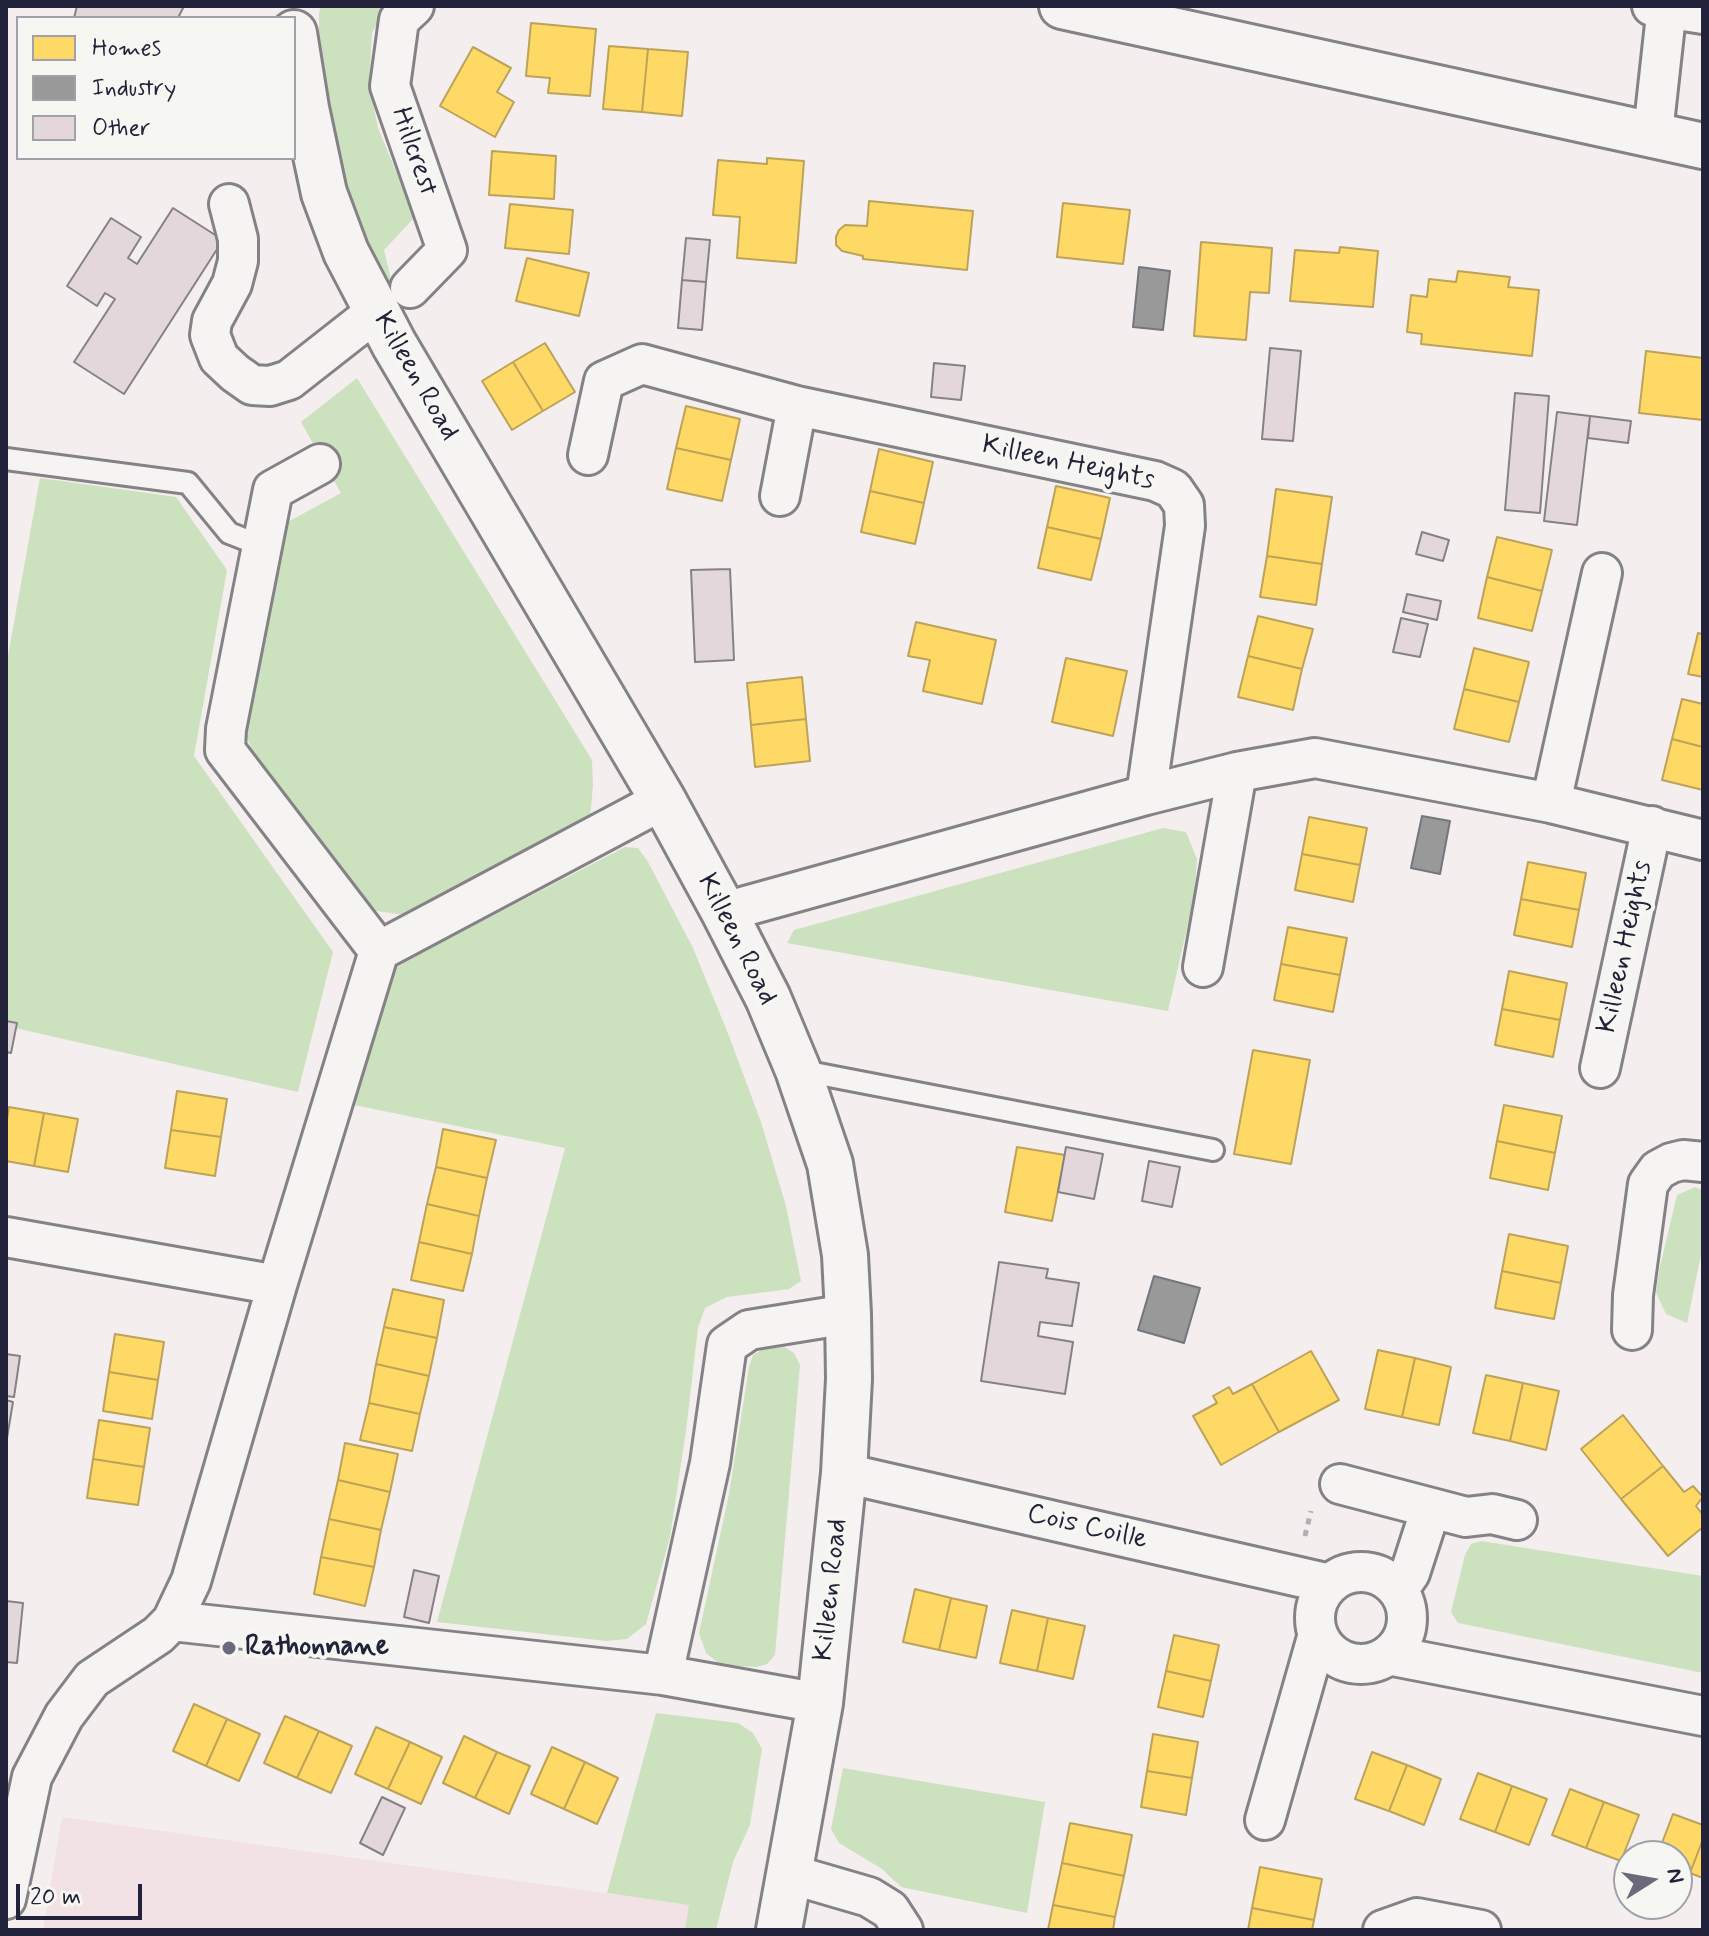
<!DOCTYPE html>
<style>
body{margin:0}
#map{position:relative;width:1709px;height:1936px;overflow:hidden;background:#f4eeee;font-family:Mynerve,sans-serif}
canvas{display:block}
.frame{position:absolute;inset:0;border:8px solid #22223b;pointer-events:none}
.legend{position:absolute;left:16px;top:16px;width:280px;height:144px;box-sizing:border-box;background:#f6f6f2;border:2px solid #a1a1a9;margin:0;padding:10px 14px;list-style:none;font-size:24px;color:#22223b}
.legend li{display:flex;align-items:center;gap:16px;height:40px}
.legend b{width:40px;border:2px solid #a1a1a9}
.north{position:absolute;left:1613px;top:1840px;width:80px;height:80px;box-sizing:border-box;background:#f6f6f2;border:2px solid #a1a1a9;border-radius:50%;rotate:79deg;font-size:22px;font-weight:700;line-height:32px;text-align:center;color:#22223b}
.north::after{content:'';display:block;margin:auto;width:28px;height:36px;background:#6c697a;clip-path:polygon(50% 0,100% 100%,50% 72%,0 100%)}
.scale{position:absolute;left:16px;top:1884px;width:126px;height:36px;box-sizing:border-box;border:4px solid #22223b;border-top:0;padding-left:10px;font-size:24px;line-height:28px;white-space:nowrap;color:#22223b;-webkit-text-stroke:6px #f6f6f2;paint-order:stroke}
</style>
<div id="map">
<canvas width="1709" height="1936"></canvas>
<div class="frame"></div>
<ul class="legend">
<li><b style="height:22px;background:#ffd966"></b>Homes</li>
<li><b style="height:22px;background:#999"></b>Industry</li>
<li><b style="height:22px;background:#e4d7db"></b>Other</li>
</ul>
<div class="north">N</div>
<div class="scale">20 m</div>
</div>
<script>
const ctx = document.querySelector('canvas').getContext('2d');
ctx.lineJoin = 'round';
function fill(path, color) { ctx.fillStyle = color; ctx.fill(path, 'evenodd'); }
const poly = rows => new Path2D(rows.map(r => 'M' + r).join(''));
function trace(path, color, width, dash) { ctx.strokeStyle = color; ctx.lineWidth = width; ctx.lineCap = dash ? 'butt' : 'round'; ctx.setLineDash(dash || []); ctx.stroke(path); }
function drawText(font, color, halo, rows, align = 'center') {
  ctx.font = font + ' Mynerve,sans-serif'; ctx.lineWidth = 8; ctx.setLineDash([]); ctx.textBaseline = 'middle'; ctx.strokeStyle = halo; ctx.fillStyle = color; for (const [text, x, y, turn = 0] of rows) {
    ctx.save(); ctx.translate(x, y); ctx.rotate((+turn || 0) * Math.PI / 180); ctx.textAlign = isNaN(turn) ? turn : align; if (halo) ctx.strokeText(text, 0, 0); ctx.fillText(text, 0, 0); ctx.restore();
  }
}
fill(poly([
 [62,1817,690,1905,685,1930,43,1930]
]), '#f2e1e5');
fill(poly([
 [321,6,387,6,372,33,369,84,378,128,415,217,384,250,393,288,388,291,353,210,331,143,319,79,319,13],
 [357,378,592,760,593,785,590,819,404,915,371,910,253,755,244,728,284,524,341,493,301,422],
 [40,478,176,497,227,570,194,756,333,952,298,1092,6,1026,6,667],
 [1163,828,1186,832,1197,859,1195,893,1168,1011,787,943,794,930],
 [625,847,638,848,648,862,693,948,729,1036,761,1122,786,1206,801,1281,789,1289,727,1297,705,1308,698,1328,686,1431,670,1537,646,1624,627,1639,606,1641,437,1622,565,1148,349,1104,381,983,402,963],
 [1695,1187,1703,1190,1703,1245,1687,1323,1666,1314,1656,1293,1659,1271,1677,1195],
 [784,1347,794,1353,800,1365,775,1655,767,1664,756,1667,721,1665,706,1653,699,1633,729,1494,749,1367,753,1355,763,1349],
 [1481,1541,1703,1576,1703,1673,1458,1623,1451,1612,1465,1555,1471,1544],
 [656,1713,738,1723,753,1733,762,1749,750,1825,733,1862,716,1930,685,1930,689,1905,607,1893],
 [843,1768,1045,1802,1027,1913,901,1887,882,1869,839,1843,831,1829]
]), '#cce1be');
const homes = poly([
 [531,23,596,29,590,96,548,93,550,78,526,76,531,23],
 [609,46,648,49,642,112,603,109,609,46],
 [473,47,511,68,497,92,514,102,495,137,440,106,473,47],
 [648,49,688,52,682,116,642,112,648,49],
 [492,151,556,156,554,199,489,195,492,151],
 [767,158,804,161,796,263,737,258,740,217,713,215,718,160,767,164,767,158],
 [869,201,973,211,967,270,863,259,863,256,842,251,836,245,836,237,839,230,845,225,867,226,869,201],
 [1063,203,1130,210,1123,264,1057,257,1063,203],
 [510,204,573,210,569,254,505,248,510,204],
 [1201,242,1272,248,1269,293,1250,292,1246,340,1194,336,1201,242],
 [1340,247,1378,251,1373,307,1290,301,1295,250,1339,253,1340,247],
 [527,258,589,273,579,316,516,301,527,258],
 [1458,271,1510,277,1508,287,1539,290,1532,356,1421,344,1422,334,1407,332,1411,295,1427,297,1429,279,1456,282,1458,271],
 [545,343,575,392,543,411,513,362,545,343],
 [1646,351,1703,358,1703,420,1639,413,1646,351],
 [513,362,543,411,512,430,482,381,513,362],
 [686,406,740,419,731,460,676,448,686,406],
 [676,448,731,460,722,501,667,489,676,448],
 [879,449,933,462,924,503,870,491,879,449],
 [1056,486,1110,498,1101,539,1047,527,1056,486],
 [1276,489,1332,497,1322,564,1267,556,1276,489],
 [870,491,924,503,915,544,861,532,870,491],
 [1047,527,1101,539,1091,580,1038,568,1047,527],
 [1497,537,1552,550,1542,591,1487,577,1497,537],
 [1267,556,1322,564,1316,605,1260,597,1267,556],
 [1487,577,1542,591,1532,631,1478,618,1487,577],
 [1258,616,1313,629,1302,669,1248,656,1258,616],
 [916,622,996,640,982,704,923,691,930,660,908,656,916,622],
 [1698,633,1703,634,1703,677,1688,674,1698,633],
 [1474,648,1529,662,1519,702,1464,689,1474,648],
 [1248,656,1302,669,1293,710,1238,697,1248,656],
 [1066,658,1127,671,1113,736,1052,722,1066,658],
 [802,677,806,719,751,725,747,683,802,677],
 [1464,689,1519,702,1509,742,1454,729,1464,689],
 [1682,699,1703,704,1703,747,1672,739,1682,699],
 [806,719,810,761,755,767,751,725,806,719],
 [1672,739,1703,747,1703,790,1662,780,1672,739],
 [1309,817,1367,828,1360,865,1302,854,1309,817],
 [1302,854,1360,865,1353,902,1295,890,1302,854],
 [1528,862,1586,873,1579,910,1521,899,1528,862],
 [1521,899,1579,910,1572,947,1514,935,1521,899],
 [1288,927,1347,938,1340,975,1281,964,1288,927],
 [1281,964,1340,975,1333,1012,1274,1000,1281,964],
 [1509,971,1567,983,1560,1020,1502,1009,1509,971],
 [1502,1009,1560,1020,1553,1057,1495,1045,1502,1009],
 [1253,1050,1310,1060,1291,1164,1234,1154,1253,1050],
 [177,1091,227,1099,221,1137,171,1130,177,1091],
 [1504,1105,1562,1116,1555,1153,1497,1141,1504,1105],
 [9,1107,44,1113,34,1166,6,1161,6,1125,9,1107],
 [44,1113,78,1119,68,1172,34,1166,44,1113],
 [443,1129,496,1140,487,1178,436,1167,443,1129],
 [171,1130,221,1137,215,1176,165,1168,171,1130],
 [1497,1141,1555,1153,1548,1190,1490,1178,1497,1141],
 [1017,1147,1065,1155,1052,1221,1005,1212,1017,1147],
 [436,1167,487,1178,479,1216,427,1204,436,1167],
 [427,1204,479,1216,472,1254,419,1242,427,1204],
 [1509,1234,1568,1246,1561,1283,1502,1271,1509,1234],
 [419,1242,472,1254,463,1291,411,1280,419,1242],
 [1502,1271,1561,1283,1554,1319,1495,1308,1502,1271],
 [393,1289,444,1300,437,1338,384,1327,393,1289],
 [384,1327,437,1338,429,1376,376,1364,384,1327],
 [115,1334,164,1342,158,1380,109,1372,115,1334],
 [1378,1350,1415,1358,1402,1417,1365,1409,1378,1350],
 [1311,1351,1339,1400,1279,1432,1252,1384,1311,1351],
 [1415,1358,1451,1367,1439,1425,1402,1417,1415,1358],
 [376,1364,429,1376,420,1414,369,1403,376,1364],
 [109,1372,158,1380,152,1419,103,1411,109,1372],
 [1486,1375,1523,1383,1510,1441,1473,1433,1486,1375],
 [1523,1383,1559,1391,1546,1450,1510,1441,1523,1383],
 [1252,1384,1279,1432,1221,1465,1193,1416,1217,1403,1213,1396,1229,1387,1233,1394,1252,1384],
 [369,1403,420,1414,412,1451,360,1440,369,1403],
 [1623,1415,1663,1466,1621,1499,1581,1449,1623,1415],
 [99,1420,150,1428,144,1467,93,1459,99,1420],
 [345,1443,398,1454,390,1492,338,1480,345,1443],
 [93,1459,144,1467,138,1505,87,1498,93,1459],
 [1663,1466,1684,1492,1693,1486,1703,1497,1696,1506,1703,1515,1703,1527,1668,1556,1621,1499,1663,1466],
 [338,1480,390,1492,381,1530,329,1519,338,1480],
 [329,1519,381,1530,374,1567,321,1557,329,1519],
 [321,1557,374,1567,365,1606,314,1594,321,1557],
 [915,1589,951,1598,939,1650,903,1642,915,1589],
 [951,1598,987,1606,976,1658,939,1650,951,1598],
 [1012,1610,1048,1618,1037,1671,1000,1663,1012,1610],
 [1048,1618,1085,1626,1073,1679,1037,1671,1048,1618],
 [1174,1635,1219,1645,1211,1681,1166,1671,1174,1635],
 [1166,1671,1211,1681,1203,1717,1158,1707,1166,1671],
 [194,1704,227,1719,206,1766,173,1751,194,1704],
 [285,1716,319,1731,297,1778,264,1763,285,1716],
 [227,1719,260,1734,239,1781,206,1766,227,1719],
 [376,1727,410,1742,388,1789,355,1774,376,1727],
 [319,1731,352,1746,331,1793,297,1778,319,1731],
 [1153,1734,1198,1742,1192,1778,1147,1771,1153,1734],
 [464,1736,497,1752,475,1798,443,1783,464,1736],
 [410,1742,442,1757,421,1804,388,1789,410,1742],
 [552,1747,585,1762,564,1809,531,1794,552,1747],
 [497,1752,530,1766,509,1814,475,1798,497,1752],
 [1372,1752,1407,1765,1389,1811,1355,1799,1372,1752],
 [585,1762,618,1778,597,1824,564,1809,585,1762],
 [1407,1765,1441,1779,1424,1825,1389,1811,1407,1765],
 [1147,1771,1192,1778,1186,1815,1141,1807,1147,1771],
 [1478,1773,1512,1786,1495,1832,1460,1819,1478,1773],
 [1512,1786,1547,1799,1529,1845,1495,1832,1512,1786],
 [1570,1789,1604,1802,1586,1848,1552,1835,1570,1789],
 [1604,1802,1639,1815,1621,1861,1586,1848,1604,1802],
 [1673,1814,1703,1825,1703,1839,1690,1873,1677,1868,1677,1856,1657,1856,1673,1814],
 [1070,1823,1132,1835,1124,1876,1062,1863,1070,1823],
 [1703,1839,1703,1878,1690,1873,1703,1839],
 [1062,1863,1124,1876,1115,1917,1053,1905,1062,1863],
 [1260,1867,1322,1879,1314,1920,1252,1908,1260,1867],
 [1053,1905,1115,1917,1113,1930,1048,1930,1053,1905],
 [1252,1908,1314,1920,1312,1930,1248,1930,1252,1908]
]);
fill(homes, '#ffd966');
trace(homes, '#bda259', 2);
const industry = poly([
 [1139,267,1170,271,1163,330,1133,327,1139,267],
 [1422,816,1450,821,1440,874,1411,868,1422,816],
 [1154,1276,1200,1288,1184,1343,1138,1330,1154,1276]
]);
fill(industry, '#999');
trace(industry, '#75757d', 2);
const building = poly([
 [77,6,184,6,178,18,74,18,77,6],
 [173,208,223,240,124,394,74,362,115,299,105,293,97,306,67,286,111,218,141,237,128,258,137,264,173,208],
 [686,238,710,240,706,282,682,280,686,238],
 [682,280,706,282,702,330,678,328,682,280],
 [1270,348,1301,351,1293,441,1262,439,1270,348],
 [934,363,965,366,961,400,931,397,934,363],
 [1515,393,1549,396,1540,513,1505,510,1515,393],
 [1557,412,1590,416,1577,525,1544,521,1557,412],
 [1590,416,1631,421,1628,443,1588,438,1590,416],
 [1422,532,1449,540,1443,561,1416,554,1422,532],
 [730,569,734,660,695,662,691,570,730,569],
 [1407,594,1441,601,1437,620,1403,612,1407,594],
 [1401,618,1428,624,1420,657,1393,652,1401,618],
 [6,1021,17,1023,11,1053,6,1052,6,1021],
 [1066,1147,1103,1154,1094,1199,1058,1192,1066,1147],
 [1149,1161,1180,1167,1172,1207,1142,1201,1149,1161],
 [999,1262,1048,1269,1046,1278,1079,1283,1072,1326,1040,1322,1038,1336,1073,1342,1065,1394,981,1381,999,1262],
 [6,1354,20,1356,14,1397,6,1396,6,1354],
 [6,1400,13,1402,7,1438,6,1437,6,1400],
 [414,1570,439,1576,429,1623,404,1617,414,1570],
 [6,1601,23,1603,17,1663,6,1662,6,1601],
 [382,1797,405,1808,383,1855,360,1843,382,1797]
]);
fill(building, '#e4d7db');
trace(building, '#858287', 2);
const service = poly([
 [6,459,188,483,229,533,262,546],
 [798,1070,1213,1150]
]);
const minor = poly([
 [1652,6,1703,14],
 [1653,133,1667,6],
 [229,204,238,239,238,261,232,284,212,321,210,335,219,358,235,373,252,385,270,386,289,380,377,311],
 [410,288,447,250,390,86,399,20,414,6],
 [588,455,604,381,642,364,797,406,1155,481,1173,489,1184,505,1185,526,1146,795],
 [320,464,273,490,226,729,225,750,379,951],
 [780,496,797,406],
 [1551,803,1602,573],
 [724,912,1146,795,1237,772,1315,758,1551,803,1703,840],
 [1203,967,1237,772],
 [1600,1068,1652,826],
 [6,1237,277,1285],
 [1632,1330,1633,1295,1648,1184,1658,1170,1671,1163,1683,1160,1703,1162],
 [844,1473,1330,1584],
 [1340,1484,1466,1517,1492,1514,1517,1520],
 '1315 1618a46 46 0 1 1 92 0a46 46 0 1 1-92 0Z',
 [1398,1590,1410,1573,1431,1508],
 [172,1621,663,1675,820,1703],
 [1388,1655,1703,1716],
 [663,1675,710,1463,727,1345,749,1330,848,1314],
 [1265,1820,1318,1634],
 [790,1874,869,1897,890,1910,903,1930],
 [6,1899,32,1777,64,1716,92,1679,158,1635,172,1621,191,1581,277,1285,379,951,663,800],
 [1383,1930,1417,1918,1481,1930]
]);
const tertiary = poly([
 [294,33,306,108,324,193,346,252,394,344,663,800,724,912,768,998,798,1070,830,1164,845,1255,848,1314,849,1379,844,1473,820,1703,779,1930]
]);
const secondary = poly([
 [1062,6,1703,146]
]);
trace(service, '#858287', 26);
trace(minor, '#858287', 44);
trace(tertiary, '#858287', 50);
trace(secondary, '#858287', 50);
trace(poly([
 [1305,1536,1311,1511]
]), '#b0afb1', 5, [6, 6]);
trace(service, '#f5f4f2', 20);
trace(minor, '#f5f4f2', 38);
trace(tertiary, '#f5f4f2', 44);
trace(secondary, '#f5f4f2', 44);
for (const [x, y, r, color] of [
 [229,1648,8,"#6c697a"]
]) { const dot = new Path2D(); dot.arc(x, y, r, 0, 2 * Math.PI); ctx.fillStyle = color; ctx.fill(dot); trace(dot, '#f6f6f2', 3); }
drawText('28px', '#22223b', '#f6f6f2', [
 ["Hillcrest",413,152,71],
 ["Killeen Road",415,377,60],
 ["Killeen Heights",1068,464,12],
 ["Killeen Road",736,940,63],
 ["Killeen Heights",1626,947,-78],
 ["Cois Coille",1087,1528,13],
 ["Killeen Road",832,1590,-84]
]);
drawText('bold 28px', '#22223b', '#f6f6f2', [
 ["Rathonnane",245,1648]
], 'left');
</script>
